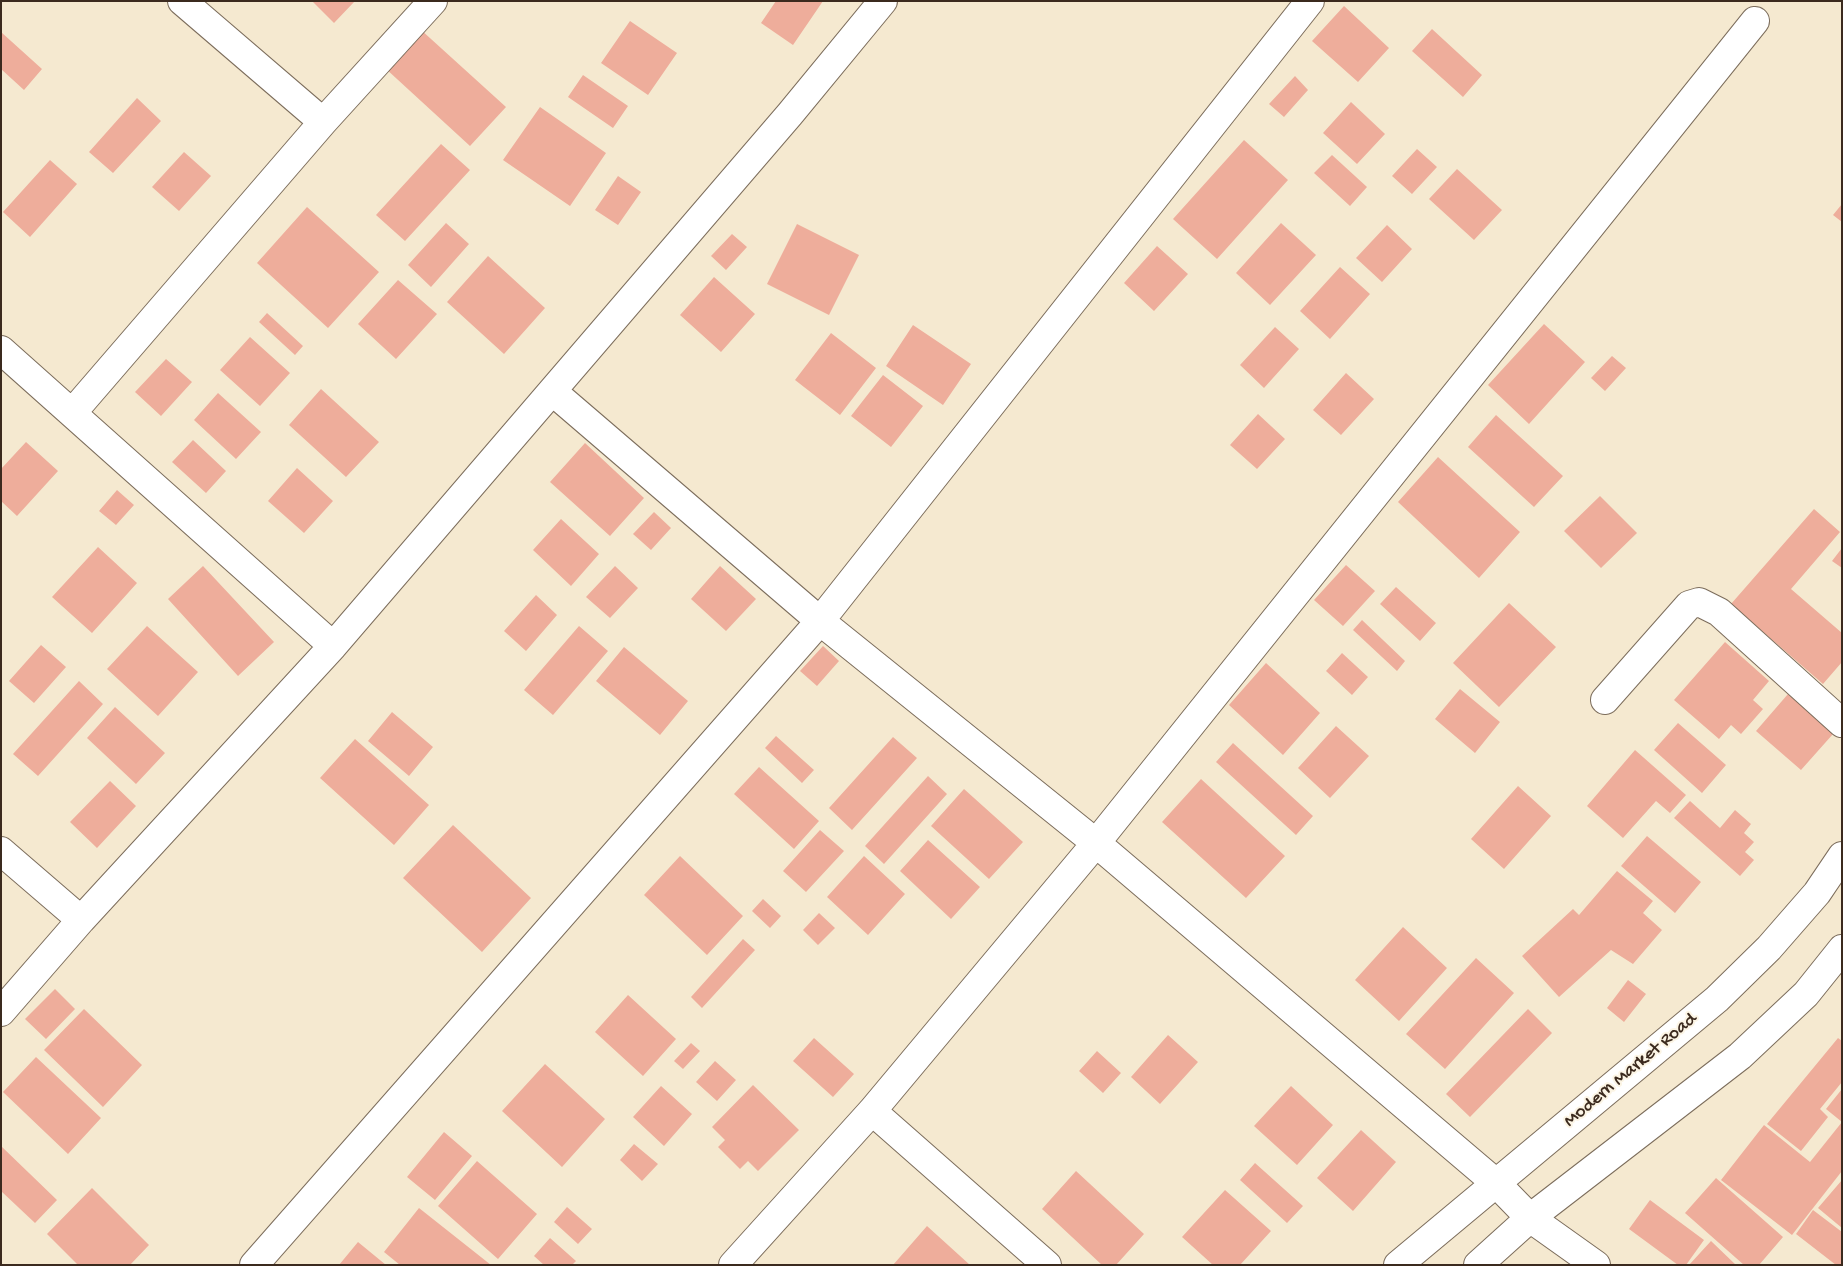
<!DOCTYPE html>
<style>
body{margin:0}
#map{position:relative;width:1843px;height:1266px;overflow:hidden;background:#f5e9d0;font-family:"Gochi Hand",sans-serif}
canvas{display:block}
.frame{position:absolute;inset:0;border:2px solid #3b2a1e;pointer-events:none}
</style>
<div id="map">
<canvas width="1843" height="1266"></canvas>
<div class="frame"></div>
</div>
<script>
const ctx = document.querySelector('canvas').getContext('2d');
ctx.lineJoin = 'round';
function fill(path, color) { ctx.fillStyle = color; ctx.fill(path, 'evenodd'); }
const poly = rows => new Path2D(rows.map(r => 'M' + r).join(''));
function trace(path, color, width, dash) { ctx.strokeStyle = color; ctx.lineWidth = width; ctx.lineCap = dash ? 'butt' : 'round'; ctx.setLineDash(dash || []); ctx.stroke(path); }
function drawText(font, color, halo, rows, align = 'center') {
  ctx.font = font + ' "Gochi Hand",sans-serif'; ctx.lineWidth = 4; ctx.setLineDash([]); ctx.textBaseline = 'middle'; ctx.strokeStyle = halo; ctx.fillStyle = color; for (const [text, x, y, turn = 0] of rows) {
    ctx.save(); ctx.translate(x, y); ctx.rotate((+turn || 0) * Math.PI / 180); ctx.textAlign = isNaN(turn) ? turn : align; if (halo) ctx.strokeText(text, 0, 0); ctx.fillText(text, 0, 0); ctx.restore();
  }
}
fill(poly([
 [312,1,355,1,334,23],
 [776,1,823,1,793,45,761,23],
 [1344,6,1389,48,1358,82,1312,41],
 [630,21,677,53,648,95,601,63],
 [420,29,506,107,470,146,385,68],
 [1432,29,1482,75,1463,97,1412,51],
 [1,32,42,69,24,90,1,69],
 [583,75,628,106,613,128,568,97],
 [1295,76,1308,90,1284,117,1269,104],
 [137,98,161,121,113,173,89,152],
 [1351,102,1385,134,1357,164,1323,133],
 [540,107,606,153,570,206,503,160],
 [1244,140,1288,180,1217,259,1173,219],
 [441,144,470,170,405,241,376,215],
 [1417,149,1437,167,1412,194,1392,176],
 [184,152,211,176,179,211,152,187],
 [1332,155,1367,187,1350,206,1314,173],
 [50,160,77,184,30,237,3,212],
 [1457,169,1502,210,1474,240,1429,199],
 [618,176,641,192,618,225,595,210],
 [1842,204,1842,222,1833,215],
 [307,207,379,272,328,328,257,263],
 [446,223,469,244,431,287,408,265],
 [1281,223,1316,255,1270,305,1236,273],
 [797,224,859,255,829,315,767,284],
 [1387,225,1412,249,1382,282,1356,258],
 [732,234,747,247,726,270,711,256],
 [1157,246,1188,274,1154,311,1124,283],
 [488,256,545,308,504,354,447,302],
 [1340,267,1370,294,1330,339,1300,311],
 [714,277,755,314,721,352,680,315],
 [398,280,437,314,396,359,358,324],
 [267,313,303,346,295,355,259,322],
 [1544,324,1585,362,1529,424,1488,385],
 [913,325,971,364,943,405,886,366],
 [1275,327,1299,349,1264,388,1240,365],
 [831,333,876,368,840,415,795,380],
 [250,337,290,373,260,406,220,370],
 [1612,356,1626,368,1605,391,1591,378],
 [166,359,192,382,161,416,135,392],
 [1346,373,1374,399,1341,435,1313,410],
 [883,375,923,406,891,447,851,416],
 [321,389,379,442,346,477,289,425],
 [218,393,261,432,236,459,194,420],
 [1258,414,1285,439,1257,469,1230,445],
 [1496,415,1563,476,1534,507,1468,447],
 [193,440,226,471,206,493,172,462],
 [26,442,58,471,17,516,1,501,1,469],
 [585,443,644,498,610,536,550,482],
 [1438,457,1520,532,1479,578,1398,502],
 [297,468,333,501,304,533,268,501],
 [117,490,134,505,116,525,99,511],
 [1600,496,1637,533,1601,568,1564,531],
 [1814,509,1840,532,1791,589,1842,633,1842,662,1823,684,1731,604],
 [654,512,671,528,651,550,633,534],
 [561,519,599,554,571,586,533,550],
 [98,547,137,583,92,633,52,597],
 [1842,548,1842,568,1832,561],
 [1346,565,1375,591,1343,626,1314,600],
 [203,566,274,642,238,676,168,599],
 [615,566,638,588,610,618,586,597],
 [720,566,756,599,726,631,691,599],
 [1396,587,1436,623,1420,641,1380,604],
 [536,595,557,615,526,651,504,631],
 [1509,603,1556,647,1499,707,1453,663],
 [1362,620,1405,661,1397,671,1353,630],
 [147,626,198,672,158,716,107,669],
 [579,626,608,651,553,715,524,690],
 [1725,642,1769,681,1753,700,1763,709,1741,734,1731,725,1719,739,1674,700],
 [41,645,66,667,34,703,9,681],
 [823,646,839,661,817,686,800,671],
 [624,647,688,701,660,735,596,681],
 [1342,653,1368,677,1352,695,1326,671],
 [1266,663,1320,713,1283,755,1229,705],
 [79,681,103,704,38,776,13,754],
 [1460,689,1500,722,1475,753,1435,719],
 [1788,694,1833,734,1801,770,1756,731],
 [115,707,165,753,136,784,87,738],
 [392,712,433,747,409,776,368,741],
 [1678,723,1726,765,1702,793,1654,750],
 [1336,726,1369,756,1330,798,1298,768],
 [776,736,814,770,802,783,765,748],
 [893,737,917,758,852,830,829,808],
 [355,739,429,805,394,845,320,778],
 [1233,743,1313,816,1296,835,1216,762],
 [1635,750,1686,795,1670,813,1656,801,1623,838,1587,806],
 [759,767,819,821,794,849,734,794],
 [928,776,947,794,884,864,865,846],
 [1201,779,1285,856,1246,898,1162,822],
 [110,781,136,806,97,848,70,822],
 [1518,786,1551,816,1504,869,1471,839],
 [964,789,1023,842,989,879,931,826],
 [1690,801,1720,828,1735,810,1751,824,1744,833,1754,842,1745,852,1754,860,1740,876,1674,818],
 [453,825,531,898,482,952,403,878],
 [820,830,844,851,806,892,783,871],
 [1647,836,1701,882,1675,913,1621,866],
 [928,840,980,887,951,919,900,871],
 [680,856,743,916,707,955,644,895],
 [864,856,905,894,868,935,827,897],
 [1617,871,1653,901,1643,913,1662,930,1633,964,1611,950,1559,997,1522,956,1573,909,1579,915],
 [763,899,781,916,770,928,752,911],
 [819,913,835,928,818,945,803,930],
 [1403,927,1447,968,1399,1021,1355,980],
 [743,939,755,950,702,1008,691,997],
 [1476,958,1514,993,1445,1069,1406,1034],
 [1628,980,1646,994,1624,1022,1607,1008],
 [55,989,75,1009,46,1039,25,1019],
 [628,995,676,1039,643,1076,595,1032],
 [84,1009,142,1065,103,1107,44,1050],
 [1528,1009,1552,1033,1470,1117,1446,1094],
 [1168,1035,1198,1062,1160,1104,1131,1077],
 [814,1038,854,1074,833,1097,793,1061],
 [1838,1038,1842,1041,1842,1082,1820,1109,1828,1117,1801,1151,1767,1124],
 [691,1043,700,1051,683,1069,674,1061],
 [1097,1051,1121,1073,1103,1093,1079,1071],
 [36,1057,101,1118,68,1154,3,1092],
 [715,1061,736,1080,717,1101,696,1082],
 [545,1064,605,1119,562,1167,502,1111],
 [753,1085,799,1130,758,1171,748,1161,740,1169,718,1147,725,1140,712,1127],
 [661,1086,692,1114,664,1146,633,1117],
 [1291,1086,1333,1125,1297,1165,1254,1126],
 [1842,1089,1842,1122,1826,1109],
 [1842,1122,1842,1171,1792,1235,1721,1180,1764,1125,1810,1162],
 [1361,1130,1396,1162,1353,1211,1317,1178],
 [444,1132,472,1156,435,1200,407,1177],
 [634,1144,658,1164,642,1181,620,1160],
 [1,1146,57,1200,35,1223,1,1191],
 [477,1161,537,1214,498,1259,438,1206],
 [1255,1163,1303,1206,1287,1223,1240,1180],
 [1076,1171,1144,1234,1116,1265,1102,1265,1042,1209],
 [1716,1178,1783,1237,1759,1265,1744,1265,1685,1213],
 [1842,1180,1842,1228,1818,1208],
 [92,1188,149,1245,130,1265,78,1265,47,1234],
 [1225,1190,1271,1231,1240,1265,1213,1265,1182,1237],
 [1650,1200,1704,1240,1686,1265,1678,1265,1629,1229],
 [567,1207,592,1229,578,1244,554,1222],
 [419,1208,491,1265,400,1265,384,1252],
 [1813,1210,1842,1232,1842,1265,1836,1265,1796,1234],
 [927,1226,970,1265,893,1265],
 [550,1238,576,1261,572,1265,544,1265,534,1256],
 [1711,1241,1736,1265,1689,1265],
 [358,1242,386,1265,339,1265]
]), '#eead9b');
const minor = poly([
 [182,1,323,122],
 [1,350,333,646],
 [552,391,820,621,1096,843,1497,1184,1530,1218,1596,1265],
 [72,413,323,122,433,1],
 [1605,700,1689,605,1699,602,1719,612,1842,723],
 [1,851,81,920],
 [1,1012,81,920,333,646,790,114,883,1],
 [872,1111,1047,1265],
 [254,1265,820,621,1310,1],
 [733,1265,872,1111,1096,843,1755,21],
 [1398,1265,1717,999,1769,948,1817,893,1842,856],
 [1478,1265,1530,1218,1740,1056,1806,994,1842,949]
]);
trace(minor, '#7c6d5c', 30);
trace(minor, '#fff', 28);
drawText('19px', '#3b2a1e', '#fcf5e5', [
 ["Modern Market Road",1631,1071,-40]
]);
</script>
